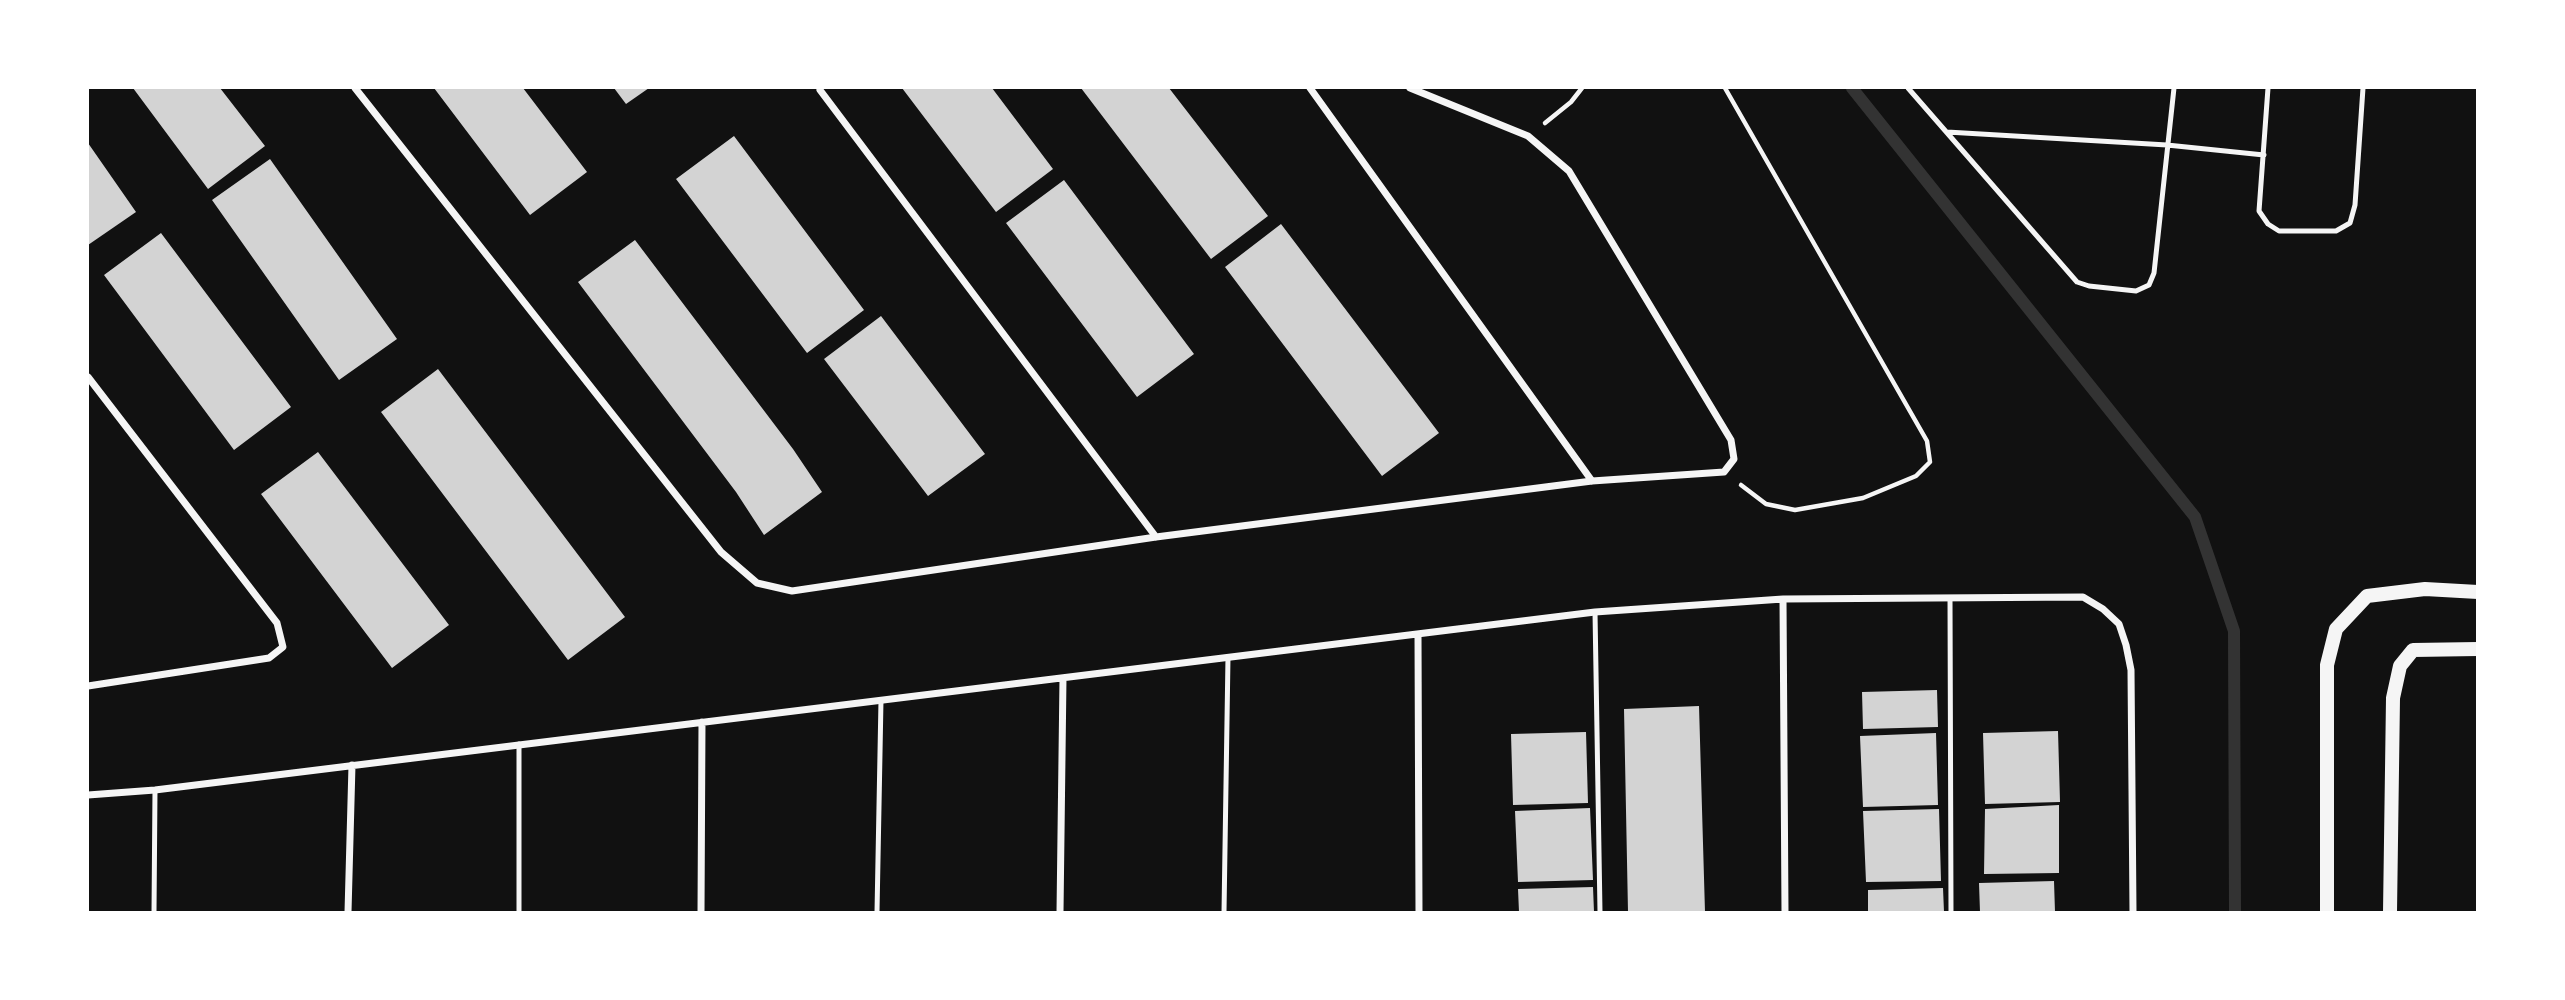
<!DOCTYPE html>
<style>
body{margin:0}
#map{position:relative;width:2565px;height:1000px;overflow:hidden;background:#111;font-family:Lato,sans-serif}
canvas{display:block}
.frame{position:absolute;inset:0;border:89px solid #fff;pointer-events:none}
</style>
<div id="map">
<canvas width="2565" height="1000"></canvas>
<div class="frame"></div>
</div>
<script>
const ctx = document.querySelector('canvas').getContext('2d');
ctx.lineJoin = 'round';
const poly = rows => new Path2D(rows.map(r => 'M' + r).join(''));
function trace(path, color, width, dash) { ctx.strokeStyle = color; ctx.lineWidth = width; ctx.lineCap = dash ? 'butt' : 'round'; ctx.setLineDash(dash || []); ctx.stroke(path); }
function fill(path, color) { ctx.fillStyle = color; ctx.fill(path, 'evenodd'); }
trace(poly([
 [1852,88,2195,517,2234,631,2235,912]
]), '#333', 12);
fill(poly([
 [133,88,220,88,265,146,208,189],
 [434,88,523,88,587,172,530,215],
 [614,88,649,88,626,104],
 [902,88,992,88,1053,169,996,212],
 [1081,88,1169,88,1268,216,1211,259],
 [734,136,864,310,807,353,676,179],
 [88,143,136,212,88,245],
 [270,159,397,339,339,380,212,200],
 [1064,180,1194,354,1137,397,1006,223],
 [1281,224,1439,433,1382,476,1225,267],
 [161,233,291,407,234,450,104,275],
 [635,240,793,449,822,492,764,535,736,492,578,282],
 [881,316,985,454,928,496,824,359],
 [438,369,625,617,568,660,381,412],
 [318,452,449,625,392,668,261,494],
 [1937,690,1938,727,1863,729,1862,692],
 [1699,706,1705,912,1628,912,1624,709],
 [2058,731,2060,802,1985,804,1983,733],
 [1586,732,1588,803,1513,805,1511,734],
 [1936,733,1938,805,1863,807,1860,736],
 [2059,805,2059,873,1984,874,1985,809],
 [1590,808,1593,880,1518,882,1515,811],
 [1939,809,1941,881,1866,882,1863,811],
 [2054,881,2055,912,1980,912,1979,883],
 [1593,887,1594,912,1519,912,1518,889],
 [1943,888,1944,912,1868,912,1868,890]
]), '#d3d3d3');
trace(poly([
 [1725,88,1927,441,1930,462,1916,476,1863,498,1795,510,1766,504,1741,485],
 [1545,123,1571,102,1582,88]
]), '#f5f5f5', 4.5);
trace(poly([
 [1908,88,2077,282,2089,286,2136,291,2149,285,2154,273,2174,88],
 [2268,88,2259,211,2268,224,2279,231,2336,231,2350,223,2355,205,2363,88],
 [1947,132,2167,145,2264,155],
 [1950,598,1951,912],
 [1595,612,1600,912],
 [154,912,155,790],
 [519,912,519,744],
 [877,912,881,700],
 [1224,912,1228,657]
]), '#f5f5f5', 5);
trace(poly([
 [355,88,721,552,757,583,792,591,1156,537,1592,481,1724,472,1734,459,1731,440,1569,171,1528,136,1410,88],
 [1310,88,1592,481],
 [820,90,1156,537],
 [88,377,277,623,283,647,269,658,88,686],
 [1783,599,1785,912],
 [1418,634,1419,912],
 [88,795,155,790,1595,612,1783,599,2083,597,2103,609,2119,624,2126,645,2131,670,2133,912],
 [348,912,352,765],
 [701,912,702,722],
 [1060,912,1063,678]
]), '#f5f5f5', 7);
trace(poly([
 [2327,912,2327,665,2336,629,2367,596,2425,589,2478,592],
 [2390,912,2393,698,2400,666,2413,650,2478,649]
]), '#f5f5f5', 14);
</script>
